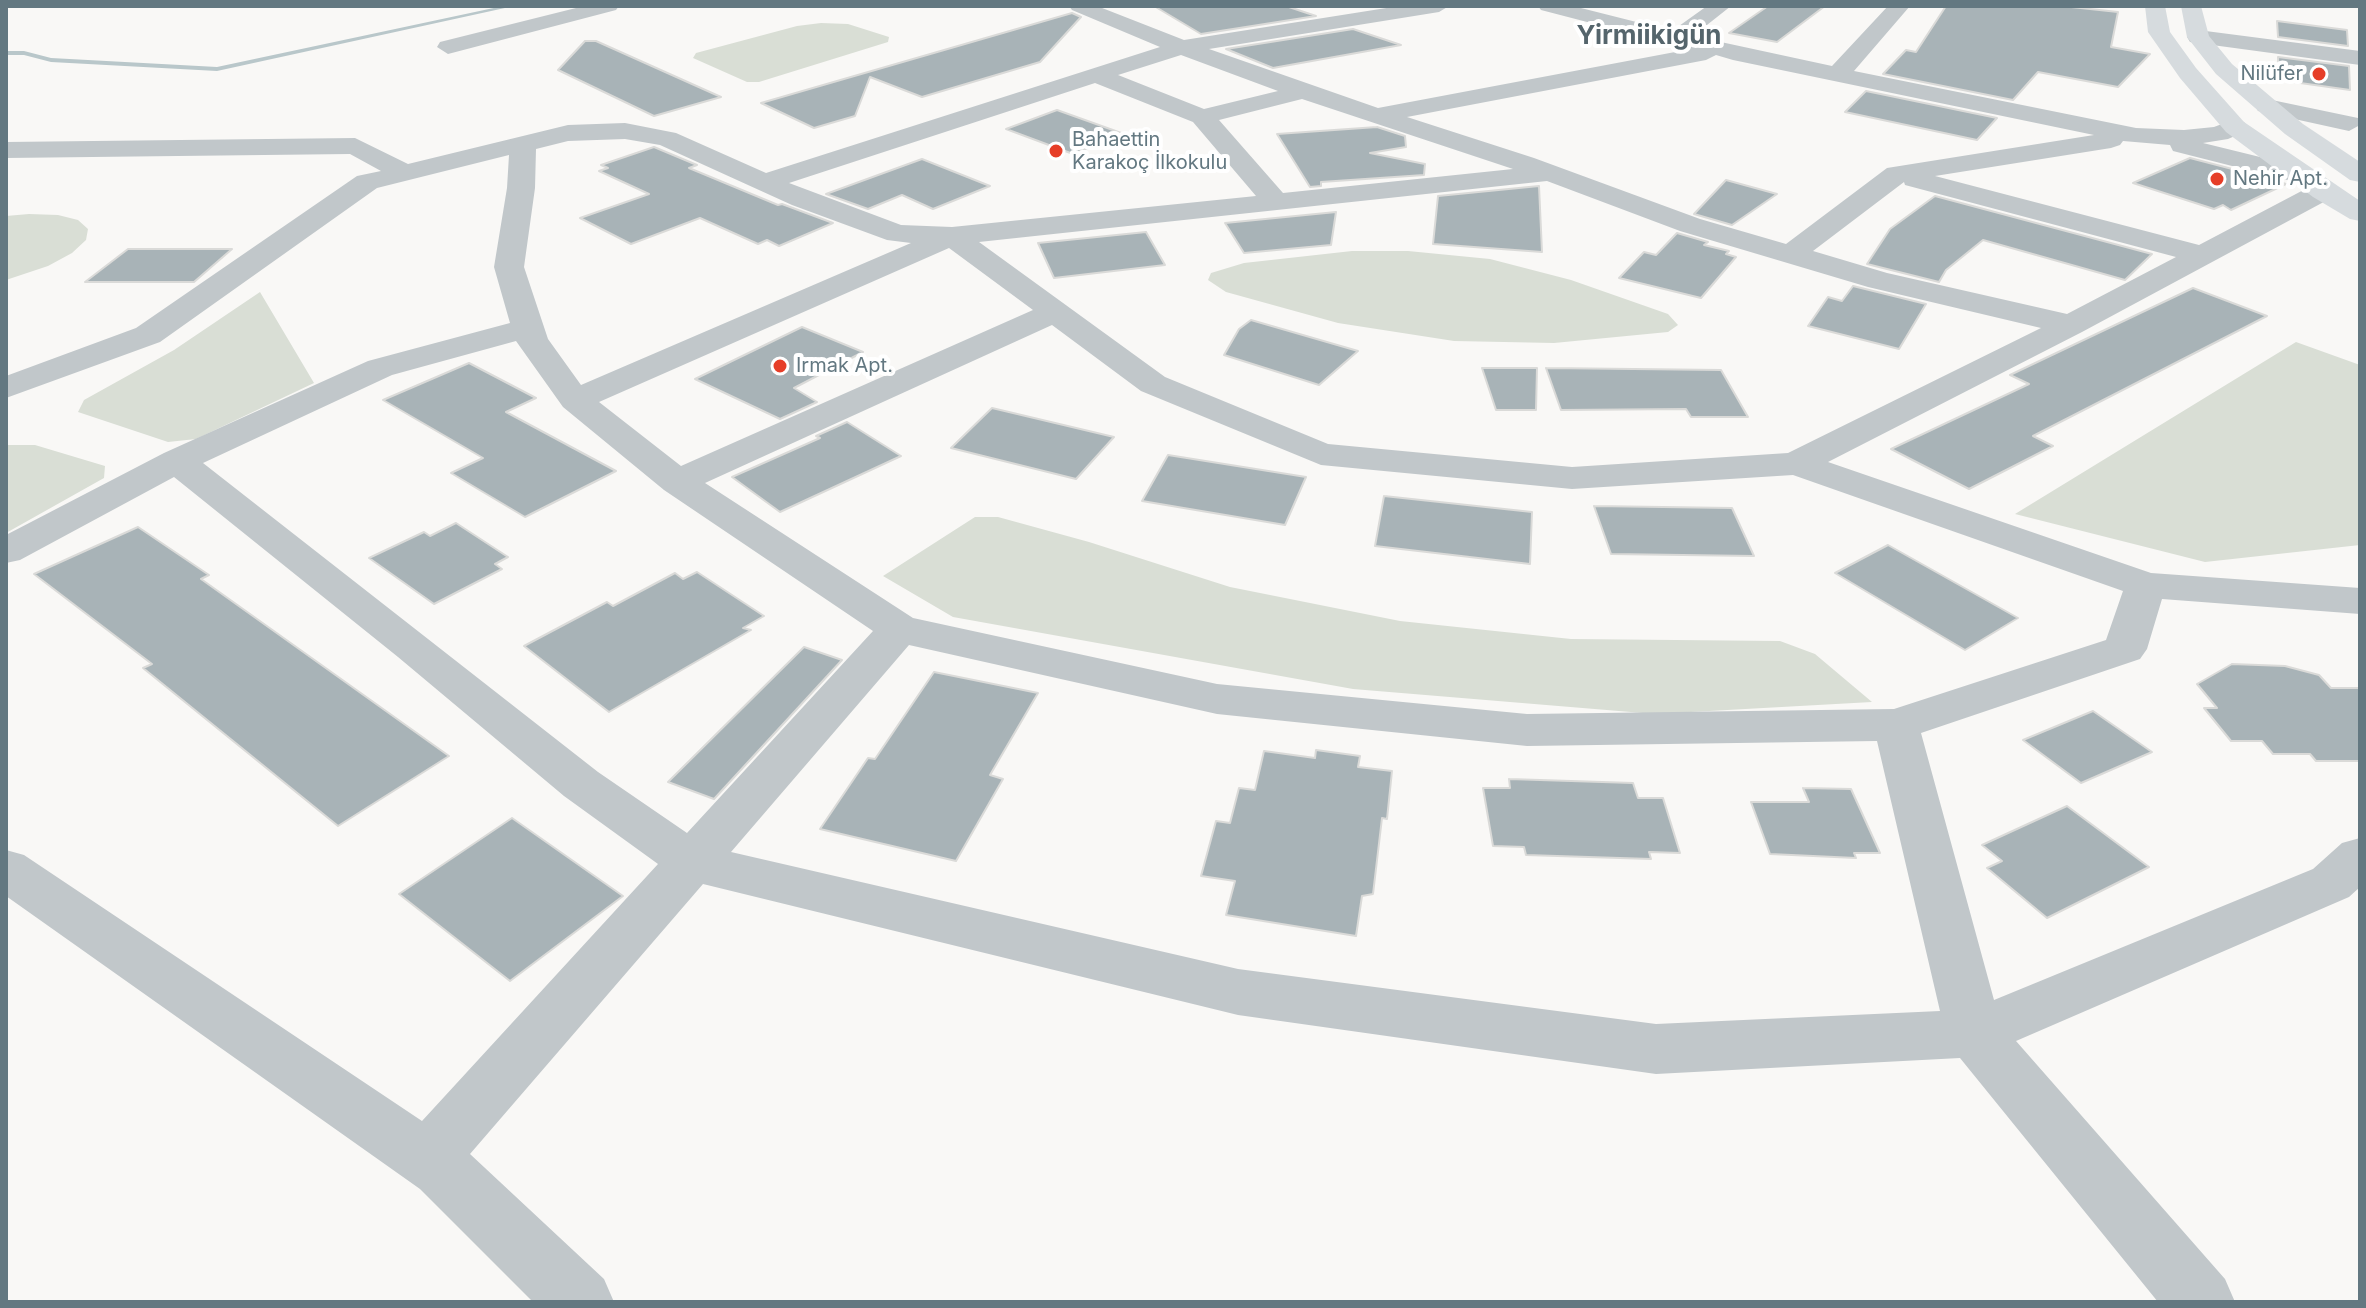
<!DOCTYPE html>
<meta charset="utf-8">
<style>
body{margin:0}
#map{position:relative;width:2366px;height:1308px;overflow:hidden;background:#f9f8f6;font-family:Inter,sans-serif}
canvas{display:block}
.frame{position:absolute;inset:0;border:8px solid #637881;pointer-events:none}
</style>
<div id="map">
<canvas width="2366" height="1308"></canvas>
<div class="frame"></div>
</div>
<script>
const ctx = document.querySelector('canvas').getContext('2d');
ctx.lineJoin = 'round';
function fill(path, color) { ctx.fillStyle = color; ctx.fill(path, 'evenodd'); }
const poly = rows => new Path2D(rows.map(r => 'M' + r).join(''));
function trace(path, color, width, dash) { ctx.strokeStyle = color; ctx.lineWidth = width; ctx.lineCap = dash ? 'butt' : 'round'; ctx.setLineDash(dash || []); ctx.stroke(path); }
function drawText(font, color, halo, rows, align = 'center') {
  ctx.font = font + ' Inter,sans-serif'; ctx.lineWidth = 8; ctx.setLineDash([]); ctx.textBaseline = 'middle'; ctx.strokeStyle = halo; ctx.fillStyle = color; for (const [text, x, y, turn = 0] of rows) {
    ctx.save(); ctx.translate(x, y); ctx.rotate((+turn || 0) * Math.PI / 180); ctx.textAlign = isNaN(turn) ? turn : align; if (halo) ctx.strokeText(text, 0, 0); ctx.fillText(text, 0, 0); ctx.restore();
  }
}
fill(poly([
 [821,23,848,24,889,37,888,42,759,82,747,82,693,58,696,53,797,26],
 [29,214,58,215,78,220,88,229,86,240,72,253,48,266,6,280,6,216],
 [1352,251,1408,251,1490,259,1571,280,1668,314,1678,325,1668,332,1554,343,1454,341,1338,323,1226,292,1208,280,1211,273,1244,263],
 [260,292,314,383,196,439,168,442,78,412,84,400,174,350],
 [2296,342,2360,365,2360,545,2205,562,2015,514],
 [6,445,35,445,105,466,104,478,6,533],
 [975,517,998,517,1089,542,1230,587,1400,621,1571,639,1780,641,1815,654,1872,702,1655,714,1353,689,953,617,883,576]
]), '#d9ded5');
fill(poly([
 [503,6,514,6,217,71,51,62,24,55,6,55,6,51,24,51,51,58,217,67,503,6]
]), '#b9c7ca');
const building = poly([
 [1154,6,1286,6,1316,16,1201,34,1154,6],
 [1768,6,1825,6,1777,42,1729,33,1768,6],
 [1946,6,2062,6,2118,12,2111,47,2150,54,2118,87,2038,72,2013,100,1883,74,1906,50,1916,52,1946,6],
 [1072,13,1081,17,1040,62,922,97,870,77,855,116,814,128,761,103,1072,13],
 [2277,21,2347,30,2348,46,2278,37,2277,21],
 [1353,29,1401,45,1273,68,1226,49,1353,29],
 [585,41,596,41,721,97,654,116,558,70,585,41],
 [2278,57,2349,66,2350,90,2279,80,2278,57],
 [1866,91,1997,118,1977,140,1845,112,1866,91],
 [1057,110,1124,134,1073,154,1006,129,1057,110],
 [1377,127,1405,136,1406,147,1370,153,1425,164,1424,175,1321,182,1321,186,1310,187,1277,134,1377,127],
 [654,147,697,165,689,168,778,205,782,204,833,223,779,246,767,240,758,244,700,218,631,244,580,218,649,194,599,171,608,168,601,165,654,147],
 [2190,158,2263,177,2286,184,2231,210,2223,205,2214,209,2133,183,2190,158],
 [922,159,990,186,933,209,902,195,868,209,826,194,922,159],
 [1726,180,1777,194,1732,225,1694,214,1726,180],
 [1539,186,1542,252,1433,244,1438,196,1539,186],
 [1935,196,2152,254,2125,280,1983,240,1946,270,1939,282,1867,264,1890,229,1935,196],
 [1336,212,1331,245,1244,253,1225,223,1336,212],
 [1146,232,1165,265,1054,278,1038,243,1146,232],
 [1677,233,1708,242,1704,245,1729,251,1726,254,1736,257,1701,298,1619,278,1644,252,1656,255,1677,233],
 [128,249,232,249,194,282,85,282,128,249],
 [1853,286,1926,304,1899,349,1808,326,1828,297,1842,301,1853,286],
 [2193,288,2267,316,2033,436,2053,446,1969,489,1891,449,2029,384,2010,375,2193,288],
 [1251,320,1358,351,1319,385,1224,355,1239,329,1251,320],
 [802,327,863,352,794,388,817,402,780,419,695,379,802,327],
 [469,363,536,398,506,412,616,471,525,517,451,473,483,458,383,400,469,363],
 [1482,368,1537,368,1536,410,1496,410,1482,368],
 [1546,368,1721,370,1748,417,1691,417,1686,409,1561,410,1546,368],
 [992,408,1114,437,1076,479,951,448,992,408],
 [847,422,901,456,780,512,732,477,820,438,816,436,847,422],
 [1168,455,1306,477,1285,525,1142,501,1168,455],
 [1384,496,1532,512,1530,564,1375,546,1384,496],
 [1594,506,1732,508,1754,556,1611,554,1594,506],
 [456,523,508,557,495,564,502,569,434,604,369,558,424,532,430,536,456,523],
 [138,527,209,575,201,579,449,756,338,826,143,668,152,664,34,574,138,527],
 [1888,545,2018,618,1965,650,1835,573,1888,545],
 [697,572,764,616,743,628,751,630,609,712,524,646,607,602,613,606,675,573,683,579,697,572],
 [804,647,842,660,714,799,668,782,804,647],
 [2232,664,2285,666,2319,675,2331,688,2360,688,2360,761,2316,761,2310,754,2273,754,2262,741,2231,741,2204,708,2217,708,2197,684,2232,664],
 [934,672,1038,693,990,775,1003,779,956,861,820,829,868,758,875,759,934,672],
 [2093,711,2152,752,2081,783,2023,740,2093,711],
 [1316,750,1360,756,1358,767,1392,771,1387,819,1382,818,1373,894,1362,896,1356,936,1226,915,1235,881,1201,876,1216,821,1230,823,1239,788,1255,790,1264,751,1315,758,1316,750],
 [1509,779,1633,783,1638,798,1663,798,1680,853,1649,852,1651,859,1526,855,1524,847,1493,846,1483,788,1510,788,1509,779],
 [1803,788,1851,789,1880,853,1854,853,1856,858,1770,854,1751,802,1809,802,1803,788],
 [2067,806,2149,867,2047,918,1987,868,2002,861,1982,845,2067,806],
 [512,818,623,896,510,981,399,894,512,818]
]);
fill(building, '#a8b3b7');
trace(building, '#dadad8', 2);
fill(poly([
 [584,6,619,6,616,10,448,54,437,47,440,42,584,6],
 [1069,6,1097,6,1184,40,1399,6,1449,6,1439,12,1209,49,1378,108,1691,49,1541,10,1538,6,1573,6,1672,31,1707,6,1731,6,1693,36,1832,66,1888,6,1910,6,1854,71,2136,128,2184,130,2214,127,2235,119,2244,122,2248,127,2244,132,2228,139,2203,143,2313,170,2316,176,2313,182,2303,184,2173,151,2170,145,2123,141,2120,145,2111,148,1935,176,2199,245,2313,185,2323,183,2333,185,2337,191,2333,197,2082,332,1828,462,2151,573,2360,588,2360,614,2162,599,2147,649,2140,659,1921,733,1994,1000,2313,869,2342,843,2360,838,2360,887,2349,897,2016,1041,2225,1279,2235,1302,2158,1302,1960,1058,1656,1074,1238,1015,703,884,470,1154,604,1279,614,1302,533,1302,420,1189,6,896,6,850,24,855,422,1121,658,864,564,796,398,657,174,477,20,560,6,563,6,535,164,453,368,361,510,323,494,267,507,188,509,155,377,188,160,342,6,398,6,376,136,328,357,176,381,171,350,154,6,158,6,142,355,138,408,164,568,125,625,123,676,133,766,173,1160,47,1072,10,1069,6],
 [1181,55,1278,91,1204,109,1118,75,1181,55],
 [1716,55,1733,60,2094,135,1887,168,1786,244,1700,219,1534,158,1407,117,1706,60,1716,55],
 [1095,83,1193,122,1256,196,952,227,901,225,789,183,1095,83],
 [1302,99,1513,169,1283,193,1219,120,1302,99],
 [625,139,660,145,792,205,887,240,911,243,581,385,548,339,524,267,535,188,536,149,568,141,625,139],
 [1547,181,1680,231,1868,287,2041,328,1788,453,1572,467,1328,444,1165,377,979,242,1547,181],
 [1904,182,1905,185,2176,257,2067,314,1887,273,1813,251,1904,182],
 [949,248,1033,310,681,466,599,402,949,248],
 [1052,325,1141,391,1321,465,1572,489,1793,475,2123,591,2106,640,1894,709,1527,714,1217,684,913,618,705,483,1052,325],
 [516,341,563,407,664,490,873,631,687,833,598,772,203,463,392,375,516,341],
 [909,645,1217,714,1527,746,1877,741,1940,1011,1656,1024,1238,969,731,852,909,645],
 [2198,30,2360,51,2360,65,2190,42,2187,37,2190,32,2198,30],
 [2267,99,2358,118,2360,125,2349,131,2258,111,2255,106,2258,101,2267,99]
]), '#c1c7ca');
fill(poly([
 [2145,6,2165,6,2170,32,2196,68,2244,122,2360,201,2360,221,2350,219,2313,197,2226,132,2180,78,2148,32,2145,6],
 [2181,6,2201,6,2209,36,2232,64,2303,124,2360,162,2360,182,2350,180,2285,134,2216,74,2187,37,2181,6]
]), '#d6dbde');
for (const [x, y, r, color] of [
 [2319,74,8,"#e63e28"],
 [1056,151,8,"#e63e28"],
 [2217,179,8,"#e63e28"],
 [780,366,8,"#e63e28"]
]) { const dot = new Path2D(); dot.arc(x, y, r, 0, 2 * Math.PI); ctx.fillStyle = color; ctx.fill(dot); trace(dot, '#fff', 3); }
drawText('20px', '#637881', '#fff', [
 ["Nilüfer",2303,74,"right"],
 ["Bahaettin",1072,140],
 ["Karakoç İlkokulu",1072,163],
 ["Nehir Apt.",2233,179],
 ["Irmak Apt.",796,366]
], 'left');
drawText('bold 26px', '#55656c', '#fff', [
 ["Yirmiikigün",1649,36]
]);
</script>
